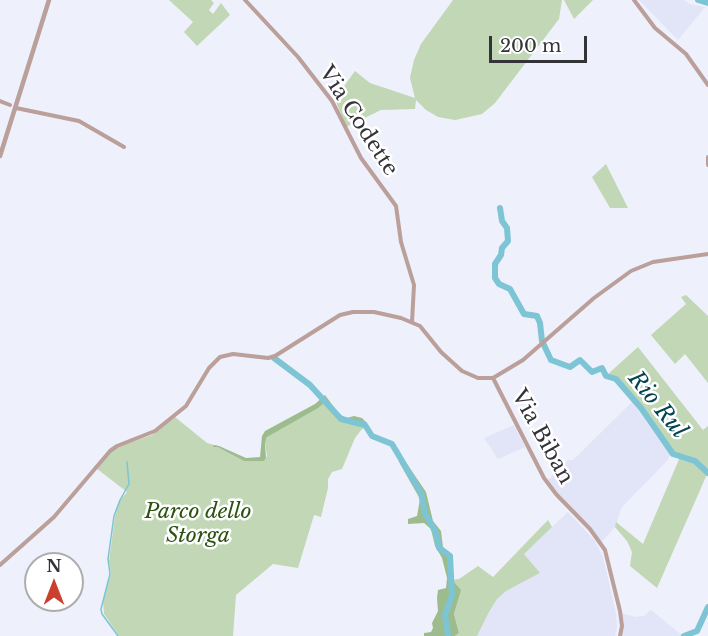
<!DOCTYPE html>
<style>
body{margin:0}
#map{position:relative;width:708px;height:636px;overflow:hidden;background:#eef0fb;font-family:"Libre Baskerville",serif}
canvas{display:block}
.north{position:absolute;left:24px;top:552px;width:60px;height:60px;box-sizing:border-box;background:#fff;border:2px solid #adadaf;border-radius:50%;rotate:0deg;font-size:16px;font-weight:700;line-height:24px;text-align:center;color:#333338}
.north::after{content:'';display:block;margin:auto;width:21px;height:27px;background:#cb3f2f;clip-path:polygon(50% 0,100% 100%,50% 72%,0 100%)}
.scale{position:absolute;left:489px;top:36px;width:98px;height:27px;box-sizing:border-box;border:3px solid #333338;border-top:0;padding-left:8px;font-size:18px;line-height:21px;white-space:nowrap;color:#333338;-webkit-text-stroke:4px #fff;paint-order:stroke}
</style>
<div id="map">
<canvas width="708" height="636"></canvas>
<div class="north">N</div>
<div class="scale">200 m</div>
</div>
<script>
const ctx = document.querySelector('canvas').getContext('2d');
ctx.lineJoin = 'round';
function fill(path, color) { ctx.fillStyle = color; ctx.fill(path, 'evenodd'); }
const poly = rows => new Path2D(rows.map(r => 'M' + r).join(''));
function trace(path, color, width, dash) { ctx.strokeStyle = color; ctx.lineWidth = width; ctx.lineCap = dash ? 'butt' : 'round'; ctx.setLineDash(dash || []); ctx.stroke(path); }
function drawText(font, color, halo, rows, align = 'center') {
  ctx.font = font + ' "Libre Baskerville",serif'; ctx.lineWidth = 5; ctx.setLineDash([]); ctx.textBaseline = 'middle'; ctx.strokeStyle = halo; ctx.fillStyle = color; for (const [text, x, y, turn = 0] of rows) {
    ctx.save(); ctx.translate(x, y); ctx.rotate((+turn || 0) * Math.PI / 180); ctx.textAlign = isNaN(turn) ? turn : align; if (halo) ctx.strokeText(text, 0, 0); ctx.fillText(text, 0, 0); ctx.restore();
  }
}
fill(poly([
 [639,0,684,0,690,4,705,7,678,40],
 [632,402,670,455,667,461,622,507,615,527,601,543,589,525,547,481,568,460,573,460],
 [514,425,525,447,498,459,484,438],
 [568,512,595,541,603,557,616,614,617,627,615,636,477,636,489,612,497,599,506,591,540,573,523,554],
 [651,610,683,636,620,636,621,613,636,617,644,616]
]), '#e1e5f7');
fill(poly([
 [169,0,211,0,214,3,209,10,213,14,221,3,230,15,197,46,184,32,193,22],
 [453,0,562,0,559,19,495,103,482,114,455,120,438,117,426,110,416,100,415,109,381,110,346,127,335,99,355,71,370,83,415,98,410,78,414,60,421,44],
 [564,0,593,0,574,19],
 [606,164,628,208,610,208,592,177],
 [686,295,708,316,708,383,685,354,675,364,651,335,686,304,681,297],
 [638,347,703,430,708,426,708,472,657,588,630,566,632,552,627,541,615,527,616,522,643,544,680,457,670,455,640,410,608,374],
 [325,402,341,419,367,427,362,429,355,438,342,469,332,472,328,479,328,488,321,517,314,515,298,568,273,564,236,595,233,636,119,636,104,614,103,600,111,574,109,561,115,516,120,500,127,492,96,468,105,457,117,447,152,435,175,417,207,443,218,446,244,461,265,460,267,456,265,442,268,436],
 [548,520,552,527,524,554,540,573,506,591,497,599,489,612,477,636,455,636,459,633,454,614,458,600,452,580,459,579,478,566,493,577]
]), '#c1d7b5');
fill(poly([
 [325,395,339,414,347,418,354,416,362,418,367,423,366,425,351,422,343,418,326,401,318,408,267,437,265,443,266,458,264,461,244,461,218,447,213,447,214,445,219,446,246,458,260,457,262,436,265,431,315,404],
 [399,457,403,458,426,492,433,521,441,531,443,547,453,555,452,580,461,590,454,614,459,633,455,636,424,636,424,633,431,632,433,628,432,623,438,611,437,598,438,590,446,588,447,578,442,558,435,546,431,529,424,523,408,524,408,519,417,516,420,499,399,462]
]), '#9dbc8d');
trace(poly([
 [118,636,102,614,101,609,110,574,108,559,114,516,120,500,129,484,127,462]
]), '#7dc4d4', 1.5);
trace(poly([
 [698,0,708,3],
 [500,208,502,221,507,228,508,241,502,248,501,255,495,264,495,278,499,284,510,289,524,314,537,316,540,323,542,341,551,360,570,367,580,360,592,372,602,368,606,376,616,379,641,408,673,454,695,461,708,473],
 [274,358,310,385,341,419,365,425,372,436,392,444,421,493,425,513,436,533,439,548,450,556,452,595,445,615,448,636],
 [684,636,697,631,708,607]
]), '#7dc4d4', 6);
trace(poly([
 [245,0,298,57,332,101,361,158,396,206,401,242,414,285,412,322],
 [634,0,655,28,686,54,708,85],
 [0,101,10,105],
 [16,108,79,121,124,147],
 [708,157,708,165],
 [493,378,544,478,556,494,590,529,605,550,620,611,622,626,620,636],
 [0,565,54,517,110,451,117,446,155,431,186,406,209,368,220,357,233,354,268,358,275,356,340,315,353,312,374,312,401,318,420,326,441,352,462,371,478,378,493,378,523,360,594,298,631,271,653,262,708,254]
]), '#ba9f9a', 4);
trace(poly([
 [0,156,49,0]
]), '#ba9f9a', 4.5);
drawText('21px', '#333338', '#fff', [
 ["Via Codette",358,121,57],
 ["Via Biban",542,437,61]
]);
drawText('italic 21px', '#2c520f', '#fff', [
 ["Parco dello",198,512],
 ["Storga",198,536]
]);
drawText('italic 22px', '#024551', '#fff', [
 ["Rio Rul",657,405,51]
]);
</script>
